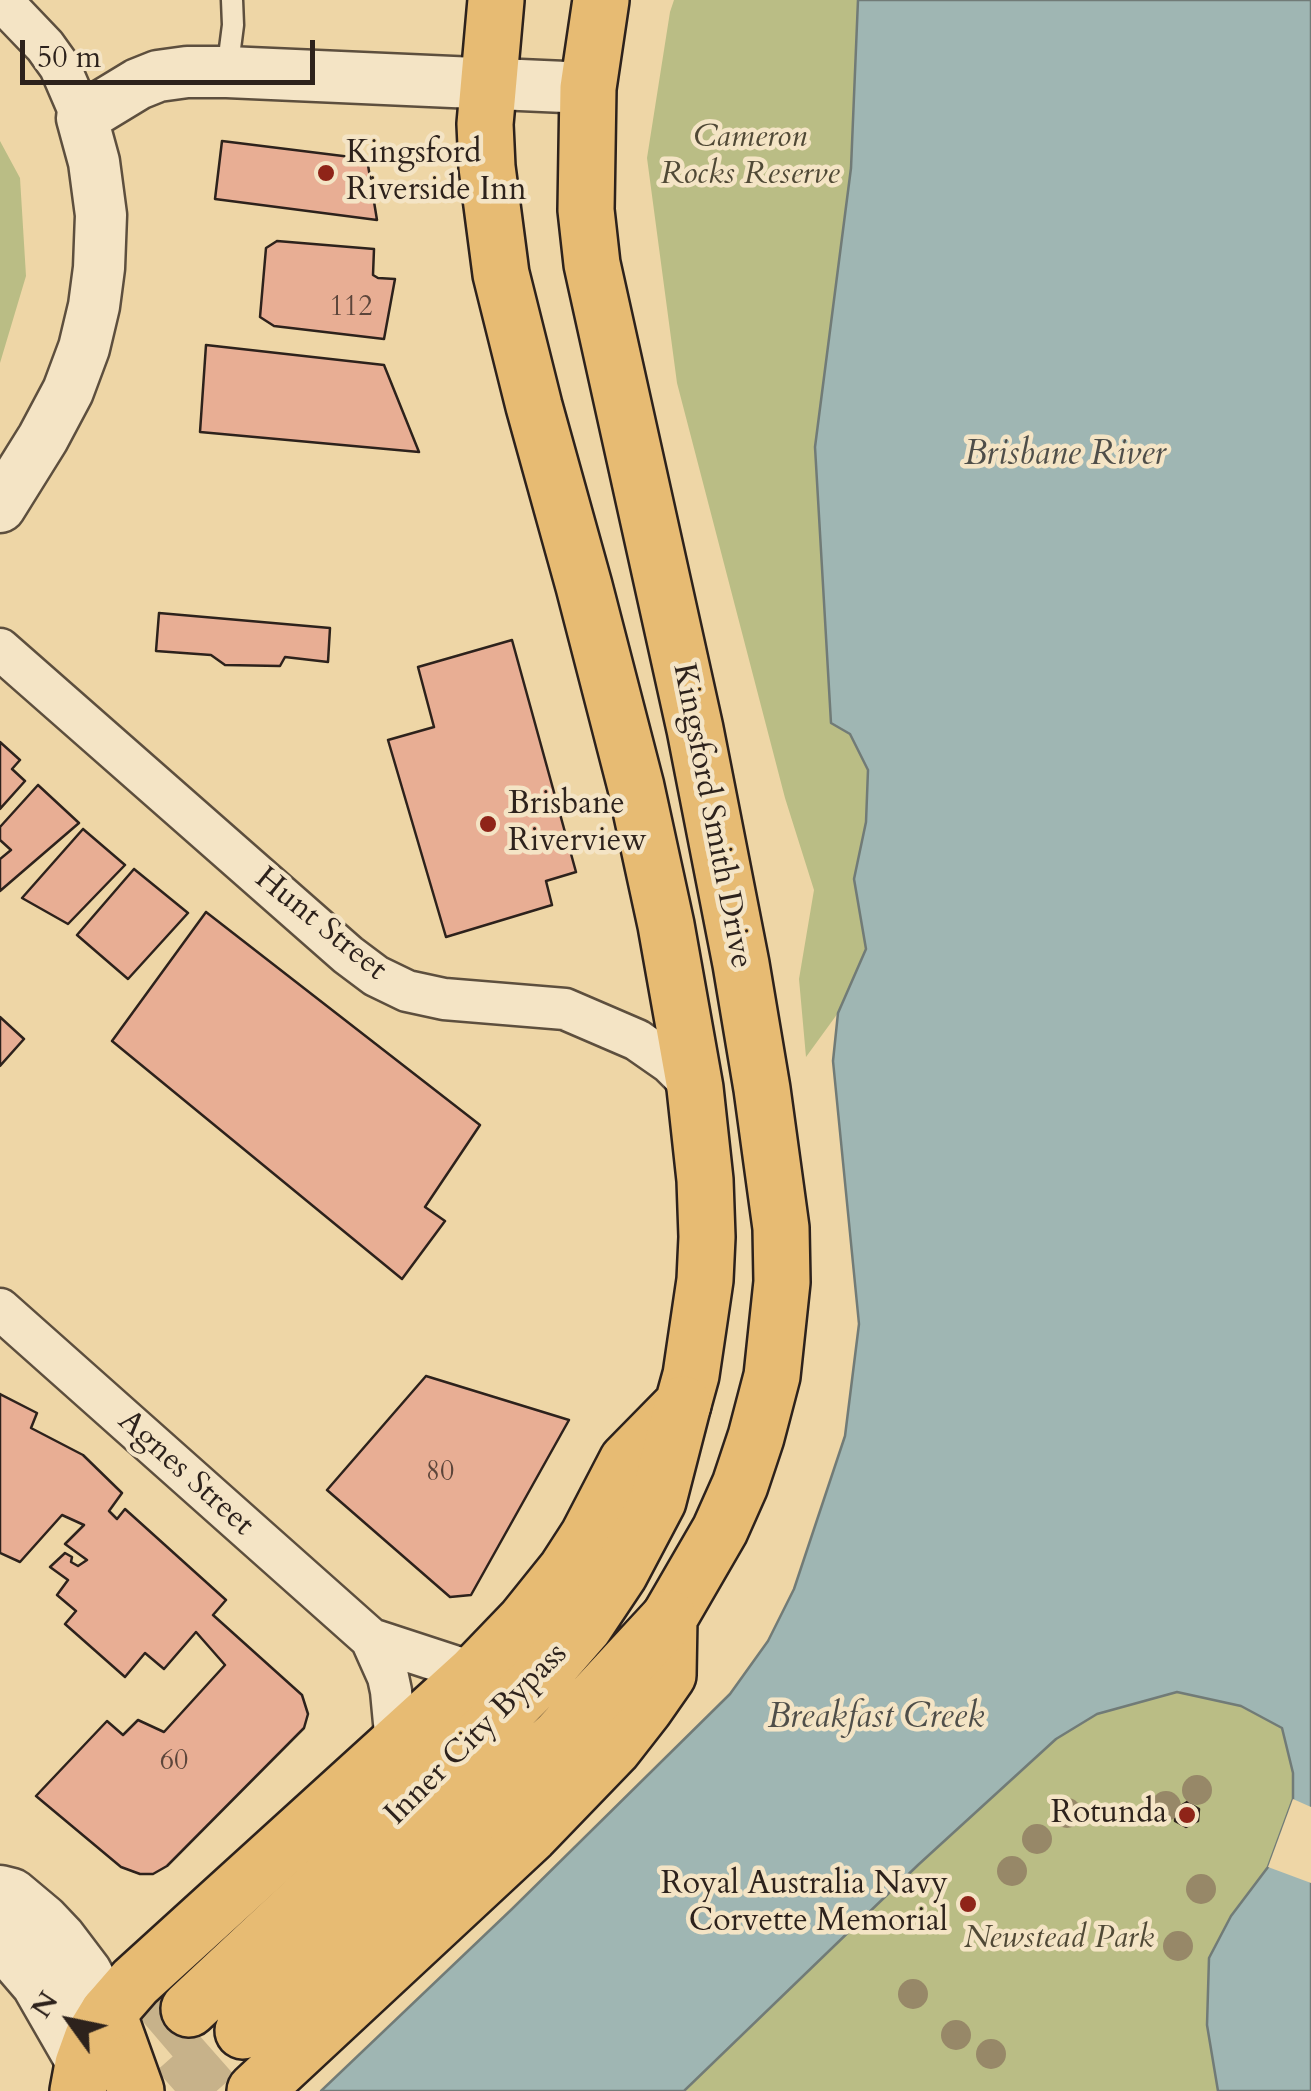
<!DOCTYPE html>
<style>
body{margin:0}
#map{position:relative;width:1311px;height:2091px;overflow:hidden;background:#eed6a6;font-family:Cardo,serif}
canvas{display:block}
.north{position:absolute;left:20px;top:1971px;width:100px;height:100px;-webkit-text-stroke:8px #f4e4c5;paint-order:stroke;rotate:303deg;font-size:28px;font-weight:700;line-height:40px;text-align:center;color:#2d221c}
.north::after{content:'';display:block;margin:auto;width:35px;height:45px;background:#2d221c;clip-path:polygon(50% 0,100% 100%,50% 72%,0 100%)}
.scale{position:absolute;left:20px;top:40px;width:295px;height:45px;box-sizing:border-box;border:5px solid #2d221c;border-top:0;padding-left:12px;font-size:30px;line-height:35px;white-space:nowrap;color:#2d221c;-webkit-text-stroke:8px #f4e4c5;paint-order:stroke}
</style>
<div id="map">
<canvas width="1311" height="2091"></canvas>
<div class="north">N</div>
<div class="scale">50 m</div>
</div>
<script>
const ctx = document.querySelector('canvas').getContext('2d');
ctx.lineJoin = 'round';
function fill(path, color) { ctx.fillStyle = color; ctx.fill(path, 'evenodd'); }
const poly = rows => new Path2D(rows.map(r => 'M' + r).join(''));
function trace(path, color, width, dash) { ctx.strokeStyle = color; ctx.lineWidth = width; ctx.lineCap = dash ? 'butt' : 'round'; ctx.setLineDash(dash || []); ctx.stroke(path); }
function drawText(font, color, halo, rows, align = 'center') {
  ctx.font = font + ' Cardo,serif'; ctx.lineWidth = 9; ctx.setLineDash([]); ctx.textBaseline = 'middle'; ctx.strokeStyle = halo; ctx.fillStyle = color; for (const [text, x, y, turn = 0] of rows) {
    ctx.save(); ctx.translate(x, y); ctx.rotate((+turn || 0) * Math.PI / 180); ctx.textAlign = isNaN(turn) ? turn : align; if (halo) ctx.strokeText(text, 0, 0); ctx.fillText(text, 0, 0); ctx.restore();
  }
}
fill(poly([
 [674,0,858,0,851,168,850,734,868,770,866,822,854,879,866,949,838,1013,806,1057,799,979,814,890,785,798,677,383,647,158,670,12],
 [0,141,20,178,26,276,0,363],
 [1177,1692,1241,1706,1282,1728,1293,1773,1293,1799,1268,1867,1231,1916,1207,2025,1218,2091,684,2091,918,1865,1056,1739,1097,1714]
]), '#babd85');
const water = poly([
 [858,0,1311,0,1311,2091,1218,2091,1207,2025,1209,1958,1231,1916,1268,1867,1293,1799,1293,1773,1282,1728,1241,1706,1177,1692,1097,1714,1056,1739,918,1865,684,2091,321,2091,512,1909,730,1694,768,1641,794,1589,845,1436,859,1324,833,1061,838,1013,866,949,854,879,866,822,868,770,850,734,831,723,815,447,851,168,858,0]
]);
fill(water, '#9fb6b3');
trace(water, '#717b77', 2.5);
fill(poly([
 [1293,1799,1311,1807,1311,1883,1268,1867]
]), '#eed6a6');
const building = poly([
 [222,141,367,159,377,220,215,199,222,141],
 [277,241,374,249,373,275,378,278,395,279,384,339,274,326,260,317,266,248,277,241],
 [206,345,384,365,419,452,200,432,206,345],
 [159,613,330,628,328,662,285,657,280,666,225,665,211,655,156,651,159,613],
 [512,640,576,872,546,881,552,905,446,937,388,740,434,727,418,667,512,640],
 [0,742,20,760,12,769,25,781,0,809,0,742],
 [38,785,79,823,0,891,0,859,11,850,0,840,0,827,38,785],
 [83,829,125,865,68,924,22,898,83,829],
 [134,869,188,913,128,979,77,935,134,869],
 [206,912,480,1125,425,1207,445,1221,402,1279,112,1041,206,912],
 [0,1017,24,1039,0,1066,0,1017],
 [426,1376,569,1420,471,1595,450,1597,327,1490,426,1376],
 [0,1394,37,1413,31,1428,83,1455,122,1493,109,1511,117,1519,125,1509,226,1600,213,1615,302,1695,308,1714,304,1728,167,1866,153,1874,140,1874,121,1867,36,1796,107,1721,123,1735,138,1720,164,1732,225,1665,196,1632,164,1669,145,1653,125,1677,65,1624,76,1611,57,1595,68,1580,50,1567,65,1553,72,1557,71,1562,78,1566,87,1560,65,1544,84,1525,62,1515,20,1562,0,1553,0,1394],
 [1187,1802,1199,1809,1198,1821,1186,1827,1175,1821,1176,1809,1187,1802]
]);
fill(building, '#e8ae94');
trace(building, '#2d221c', 2.5);
trace(poly([
 [93,2091,189,2009],
 [175,2091,243,2031]
]), '#c7b28a', 55, [55, 28]);
const service = poly([
 [227,72,233,25,232,0]
]);
const minor = poly([
 [1,0,45,46,60,67,82,118],
 [0,649,348,955,376,976,407,991,444,999,565,1009,637,1040,670,1063,695,1088],
 [0,1309,371,1639,475,1673],
 [371,1639,388,1677,391,1691,396,1744]
]);
const tertiary = poly([
 [0,507,43,438,68,391,84,348,94,306,99,268,101,215,94,162,82,118,138,84,158,76,187,72,227,72,588,88],
 [0,1891,12,1894,43,1920,61,1939,86,1972,108,2013],
 [0,1941,37,1984,83,2064]
]);
const primary = poly([
 [108,2013,136,2091],
 [78,2091,83,2064,92,2039,108,2013]
]);
const trunk = poly([
 [108,2013,135,1982,475,1673,525,1621,566,1570,588,1536,627,1461,683,1404,691,1375,705,1280,707,1237,705,1180,695,1088,666,925,636,787,584,586,534,406,501,274,487,167,485,124,496,0],
 [255,2091,531,1834,613,1749,645,1708,668,1675,669,1618,720,1530,740,1485,756,1437,772,1376,782,1282,781,1228,762,1089,741,964,695,729,592,264,586,210,588,88,601,0]
]);
const motorway = poly([
 [189,2009,494,1724,543,1674,584,1627,620,1573,658,1501,683,1404],
 [243,2031,559,1737,669,1618]
]);
trace(service, '#5d4f3e', 25);
trace(minor, '#5d4f3e', 45);
trace(tertiary, '#5d4f3e', 55);
trace(primary, '#2d221c', 60);
trace(trunk, '#2d221c', 60);
trace(motorway, '#2d221c', 60);
trace(service, '#f4e4c5', 20);
trace(minor, '#f4e4c5', 40);
trace(tertiary, '#f4e4c5', 50);
trace(primary, '#e7bb73', 55);
trace(trunk, '#e7bb73', 55);
trace(motorway, '#e7bb73', 55);
ctx.fillStyle = '#978868';
for (const [x, y] of [
 [1197,1790],
 [1166,1806],
 [1067,1813],
 [1037,1839],
 [1012,1871],
 [1201,1889],
 [1178,1946],
 [913,1994],
 [956,2035],
 [991,2054]
]) { ctx.beginPath(); ctx.arc(x, y, 15, 0, 2 * Math.PI); ctx.fill(); }
for (const [x, y, r, color] of [
 [326,173,10,"#8f2418"],
 [488,824,10,"#8f2418"],
 [1187,1815,10,"#8f2418"],
 [968,1904,10,"#8f2418"]
]) { const dot = new Path2D(); dot.arc(x, y, r, 0, 2 * Math.PI); ctx.fillStyle = color; ctx.fill(dot); trace(dot, '#f4e4c5', 4); }
drawText('28px', '#5c453a', null, [
 ["112",351,309],
 ["80",440,1474],
 ["60",174,1763]
]);
drawText('italic 32px', '#504936', '#f4e4c5', [
 ["Cameron",750,139],
 ["Rocks Reserve",750,176],
 ["Newstead Park",1059,1940]
]);
drawText('32px', '#2d221c', '#f4e4c5', [
 ["Kingsford",346,155],
 ["Riverside Inn",346,192],
 ["Brisbane",508,806],
 ["Riverview",508,843],
 ["Rotunda",1167,1815,"right"],
 ["Royal Australia Navy",948,1886,"right"],
 ["Corvette Memorial",948,1923,"right"]
], 'left');
drawText('32px', '#2d221c', '#f4e4c5', [
 ["Kingsford Smith Drive",711,816,79],
 ["Hunt Street",320,925,39],
 ["Agnes Street",185,1474,42],
 ["Inner City Bypass",477,1735,-45]
]);
drawText('italic 35px', '#4f4e49', '#f4e4c5', [
 ["Brisbane River",1065,456],
 ["Breakfast Creek",876,1719]
]);
</script>
